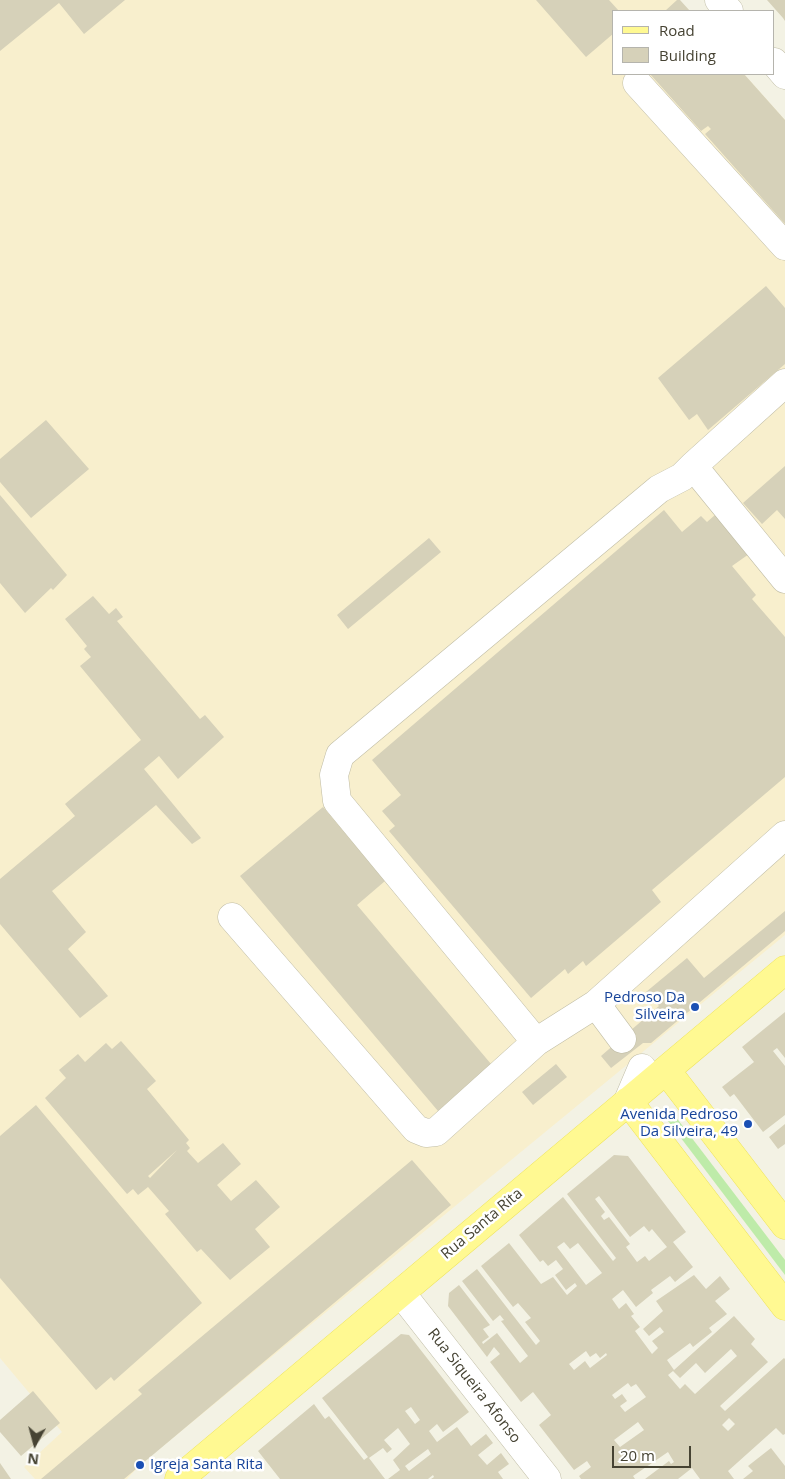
<!DOCTYPE html>
<style>
body{margin:0}
#map{position:relative;width:785px;height:1479px;overflow:hidden;background:#f3f2e4;font-family:"Open Sans",sans-serif}
canvas{display:block}
.legend{position:absolute;left:612px;top:10px;width:162px;height:65px;box-sizing:border-box;background:#fff;border:1px solid #b5b4ad;margin:0;padding:6px 9px;list-style:none;font-size:15px;color:#464333}
.legend li{display:flex;align-items:center;gap:10px;height:25px}
.legend b{width:25px;border:1px solid #b5b4ad}
.north{position:absolute;left:10px;top:1419px;width:50px;height:50px;-webkit-text-stroke:4px #fff;paint-order:stroke;rotate:187deg;font-size:14px;font-weight:700;line-height:20px;text-align:center;color:#464333}
.north::after{content:'';display:block;margin:auto;width:18px;height:22px;background:#464333;clip-path:polygon(50% 0,100% 100%,50% 72%,0 100%)}
.scale{position:absolute;left:612px;top:1446px;width:79px;height:22px;box-sizing:border-box;border:2px solid #464333;border-top:0;padding-left:6px;font-size:15px;line-height:18px;white-space:nowrap;color:#464333;-webkit-text-stroke:4px #fff;paint-order:stroke}
</style>
<div id="map">
<canvas width="785" height="1479"></canvas>
<ul class="legend">
<li><b style="height:6px;background:#fff992"></b>Road</li>
<li><b style="height:14px;background:#d6d1b9"></b>Building</li>
</ul>
<div class="north">N</div>
<div class="scale">20 m</div>
</div>
<script>
const ctx = document.querySelector('canvas').getContext('2d');
ctx.lineJoin = 'round';
function fill(path, color) { ctx.fillStyle = color; ctx.fill(path, 'evenodd'); }
const poly = rows => new Path2D(rows.map(r => 'M' + r).join(''));
function trace(path, color, width, dash) { ctx.strokeStyle = color; ctx.lineWidth = width; ctx.lineCap = dash ? 'butt' : 'round'; ctx.setLineDash(dash || []); ctx.stroke(path); }
function drawText(font, color, halo, rows, align = 'center') {
  ctx.font = font + ' "Open Sans",sans-serif'; ctx.lineWidth = 5; ctx.setLineDash([]); ctx.textBaseline = 'middle'; ctx.strokeStyle = halo; ctx.fillStyle = color; for (const [text, x, y, turn = 0] of rows) {
    ctx.save(); ctx.translate(x, y); ctx.rotate((+turn || 0) * Math.PI / 180); ctx.textAlign = isNaN(turn) ? turn : align; if (halo) ctx.strokeText(text, 0, 0); ctx.fillText(text, 0, 0); ctx.restore();
  }
}
fill(poly([
 [38,0,678,0,688,11,614,11,614,74,744,74,785,120,785,935,140,1465,127,1479,35,1479,24,1467,62,1432,0,1358,0,32]
]), '#f8efcd');
fill(poly([
 [672,1112,785,1260,785,1275,665,1117]
]), '#beeba9');
fill(poly([
 [0,0,125,0,84,34,59,3,0,51],
 [536,0,609,0,619,11,614,11,614,33,586,57],
 [677,0,680,0,690,11,665,11],
 [767,0,785,0,785,21,783,18],
 [650,74,744,74,785,120,785,224,705,134,711,129,708,126,701,131],
 [766,286,785,308,785,364,708,430,697,414,689,420,658,378],
 [46,420,89,469,31,518,0,482,0,459],
 [785,466,785,519,777,510,762,524,743,503],
 [0,495,67,575,53,590,51,588,25,613,0,583],
 [664,510,682,532,701,516,707,522,715,515,749,554,732,566,756,595,752,599,785,637,785,777,652,890,661,902,586,966,583,961,568,974,565,969,531,998,389,831,395,826,382,811,401,795,372,760],
 [429,538,441,552,348,629,337,615],
 [93,596,109,614,116,608,123,617,117,621,200,719,205,715,224,737,178,779,159,756,144,769,201,838,192,844,156,805,52,891,86,932,68,949,108,996,80,1018,0,924,0,879,75,816,65,804,141,740,80,666,91,657,84,649,87,646,65,619],
 [323,807,385,881,357,905,491,1064,438,1111,240,876],
 [785,911,785,931,651,1043,643,1043,611,1068,601,1056,659,1006,646,992,687,958,704,978],
 [785,1012,785,1058,777,1048,773,1051,785,1066,785,1115,763,1132,734,1094,730,1097,722,1087,754,1062,742,1047],
 [121,1041,156,1081,147,1089,189,1140,186,1143,190,1148,187,1151,198,1163,223,1143,241,1164,217,1185,231,1201,256,1180,280,1207,255,1229,270,1247,230,1280,201,1249,197,1252,165,1214,169,1211,148,1187,138,1195,133,1189,127,1194,45,1098,66,1078,59,1070,78,1054,85,1062,106,1043,112,1049],
 [177,1150,150,1178,148,1176],
 [556,1064,567,1077,533,1105,522,1092],
 [36,1105,202,1303,114,1381,111,1377,96,1390,0,1278,0,1136],
 [785,1124,785,1144,778,1149,769,1137],
 [614,1155,628,1156,686,1232,673,1242,693,1267,675,1282,670,1276,651,1290,653,1293,636,1307,623,1290,612,1299,619,1309,626,1303,634,1314,631,1316,640,1327,635,1331,652,1354,658,1348,652,1341,664,1332,660,1327,649,1336,643,1329,663,1311,656,1301,694,1275,706,1289,720,1276,730,1289,715,1301,727,1314,709,1328,712,1332,693,1347,690,1343,667,1360,674,1370,734,1316,755,1339,751,1344,768,1362,720,1406,725,1411,784,1358,785,1359,785,1434,783,1435,776,1428,728,1471,734,1479,700,1479,692,1468,678,1479,645,1479,669,1461,671,1464,674,1462,668,1452,633,1476,635,1479,581,1479,579,1476,591,1467,587,1461,574,1470,539,1425,551,1415,533,1392,521,1402,490,1362,500,1354,494,1347,487,1357,448,1306,449,1293,459,1285,490,1325,483,1329,489,1337,482,1342,483,1344,497,1333,520,1363,528,1356,501,1321,504,1320,500,1315,493,1321,462,1281,477,1269,536,1345,540,1341,525,1322,531,1318,518,1303,513,1307,481,1266,509,1243,541,1284,553,1277,567,1295,577,1286,575,1283,566,1290,555,1275,563,1269,556,1260,548,1266,543,1260,540,1262,519,1235,563,1197,613,1261,616,1258,567,1194],
 [599,1196,630,1237,644,1226,649,1232,652,1229,667,1247,649,1261,645,1256,637,1262,626,1247,630,1244,609,1217,604,1220,601,1216,605,1212,595,1199],
 [564,1242,570,1249,578,1243,602,1273,586,1285,557,1247],
 [731,1349,737,1356,695,1394,685,1384,680,1389,668,1375,673,1371,680,1378,696,1363,705,1373],
 [586,1351,590,1357,596,1353,600,1358,606,1353,607,1355,590,1368,585,1361,574,1370,569,1364],
 [628,1383,631,1387,636,1384,646,1397,625,1412,620,1406,627,1401,622,1394,615,1399,612,1395],
 [729,1418,735,1424,728,1431,722,1425],
 [638,1422,644,1430,620,1447,614,1440],
 [412,1160,451,1205,124,1479,41,1479,142,1394,138,1390],
 [401,1334,409,1335,469,1412,443,1432,437,1424,429,1431,437,1442,457,1427,471,1446,486,1434,493,1443,478,1455,487,1465,501,1453,509,1464,498,1472,503,1479,431,1479,434,1477,433,1475,428,1479,388,1479,400,1470,393,1460,410,1444,398,1428,384,1440,392,1449,387,1453,383,1448,369,1458,385,1479,280,1479,258,1451,314,1404,325,1419,329,1416,364,1460,368,1457,322,1398],
 [411,1407,420,1420,415,1424,405,1411],
 [428,1449,431,1454,409,1471,405,1466],
 [33,1391,60,1423,21,1456,0,1432,0,1420],
 [771,1448,785,1466,785,1479,743,1479,753,1471,748,1466],
 [0,1463,11,1479,0,1479]
]), '#d6d1b9');
const minor = poly([
 [719,0,729,11],
 [774,62,785,75],
 [637,83,785,246],
 [693,466,785,383],
 [785,579,693,466,682,477,659,489,340,755,334,775,337,801,536,1042,596,1004,785,835],
 [232,917,416,1129,426,1133,436,1132,536,1042],
 [596,1004,622,1039],
 [628,1101,642,1068],
 [401,1293,547,1479]
]);
const major = poly([
 [666,1070,785,1225],
 [628,1101,785,1306],
 [179,1479,785,970]
]);
trace(minor, '#c0bda6', 29);
trace(major, '#ede259', 29);
trace(minor, '#fff', 28);
trace(major, '#fff992', 28);
for (const [x, y, r, color] of [
 [695,1007,5,"#1a4fb4"],
 [748,1124,5,"#1a4fb4"],
 [140,1465,5,"#1a4fb4"]
]) { const dot = new Path2D(); dot.arc(x, y, r, 0, 2 * Math.PI); ctx.fillStyle = color; ctx.fill(dot); trace(dot, '#fff', 2); }
drawText('15px', '#164399', '#fff', [
 ["Pedroso Da",685,998],
 ["Silveira",685,1015],
 ["Avenida Pedroso",738,1115],
 ["Da Silveira, 49",738,1132],
 ["Igreja Santa Rita",150,1465,"left"]
], 'right');
drawText('15px', '#464333', '#fff', [
 ["Rua Santa Rita",482,1224,-40],
 ["Rua Siqueira Afonso",474,1386,52]
]);
</script>
